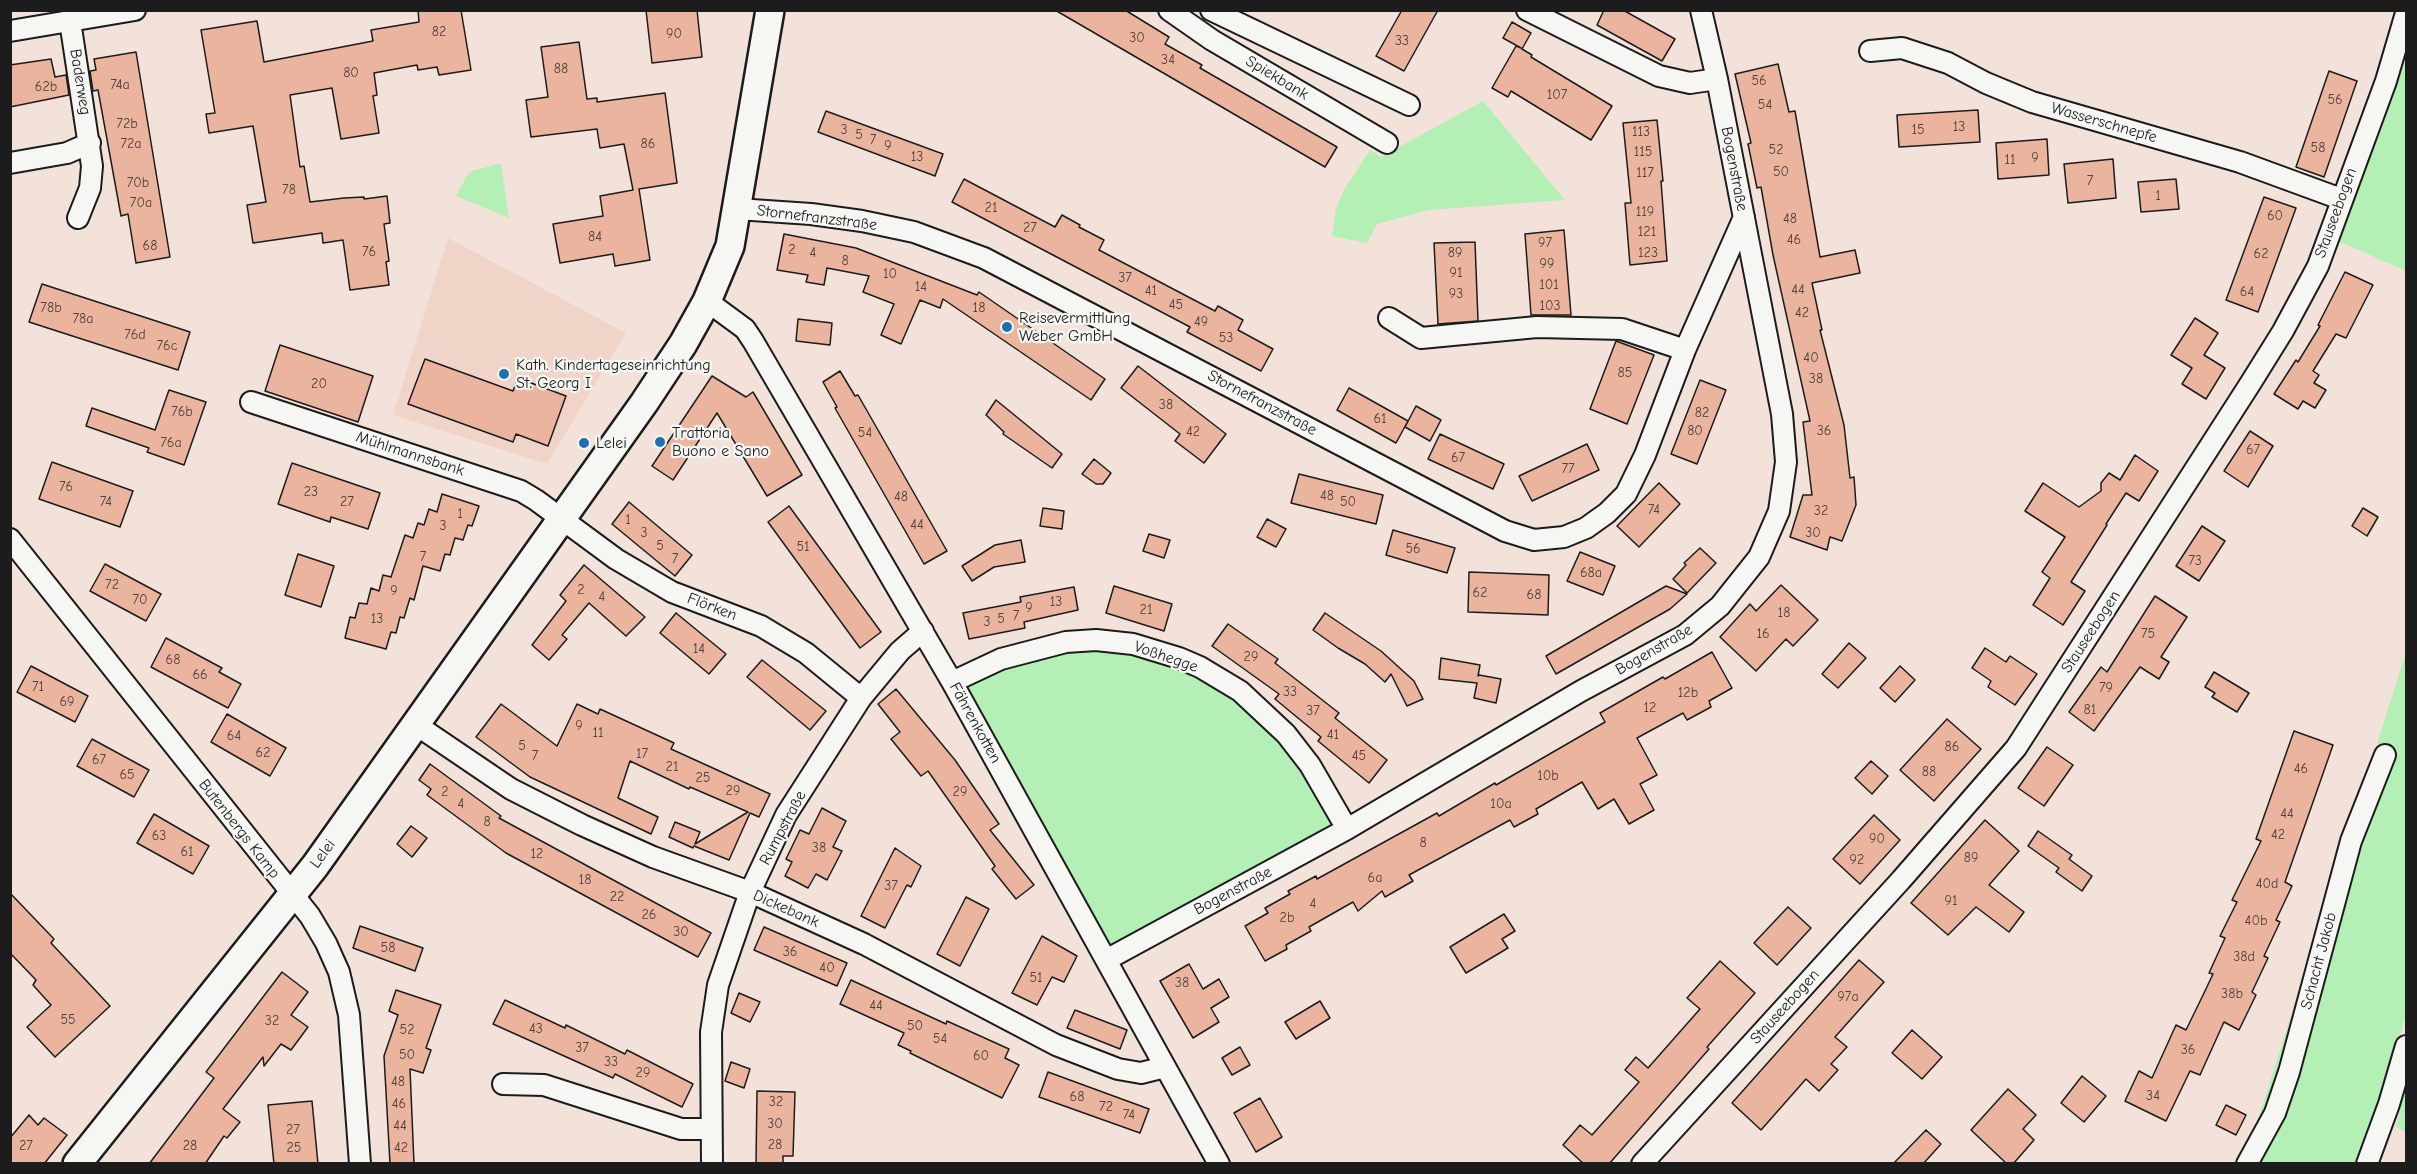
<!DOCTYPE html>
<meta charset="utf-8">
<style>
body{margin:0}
#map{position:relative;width:2417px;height:1174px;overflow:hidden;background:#f3e2d9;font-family:"Comic Neue",sans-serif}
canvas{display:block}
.frame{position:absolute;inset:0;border:12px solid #1c1c1c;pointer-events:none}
</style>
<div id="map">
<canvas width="2417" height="1174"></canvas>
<div class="frame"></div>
</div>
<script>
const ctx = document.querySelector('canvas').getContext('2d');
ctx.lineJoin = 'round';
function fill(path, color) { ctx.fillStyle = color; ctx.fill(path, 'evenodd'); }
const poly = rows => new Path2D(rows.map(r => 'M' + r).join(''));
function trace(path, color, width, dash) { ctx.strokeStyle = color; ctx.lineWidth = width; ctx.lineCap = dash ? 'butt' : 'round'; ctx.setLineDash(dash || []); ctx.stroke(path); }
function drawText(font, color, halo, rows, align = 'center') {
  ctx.font = font + ' "Comic Neue",sans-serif'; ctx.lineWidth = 4.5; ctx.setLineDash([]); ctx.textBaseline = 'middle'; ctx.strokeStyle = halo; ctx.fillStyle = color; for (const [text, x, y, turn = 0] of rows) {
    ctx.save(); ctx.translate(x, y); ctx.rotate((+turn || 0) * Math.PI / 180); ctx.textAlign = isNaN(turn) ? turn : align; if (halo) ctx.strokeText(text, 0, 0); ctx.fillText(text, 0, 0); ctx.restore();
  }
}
fill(poly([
 [448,238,626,333,547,464,393,415]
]), '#f1d4c8');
fill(poly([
 [2406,35,2406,271,2336,240],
 [1483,101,1565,200,1429,210,1377,224,1367,243,1332,236,1336,208,1345,188,1370,150,1381,157],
 [501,163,509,218,456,196,469,172],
 [1107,641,1212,674,1286,734,1347,829,1106,960,952,682],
 [2406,652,2406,1013,2384,1101,2363,1163,2240,1164,2251,1142],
 [2406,1084,2406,1132,2396,1127]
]), '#b4f0b5');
const building = poly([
 [418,10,461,10,471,70,439,75,437,67,418,70,417,65,374,73,377,95,373,96,379,133,341,139,332,88,290,95,300,167,304,166,310,202,344,198,364,197,364,199,387,196,390,223,384,224,389,261,386,262,389,285,350,290,343,240,323,243,322,233,253,243,247,205,266,202,253,126,209,133,206,114,215,113,201,30,257,21,264,62,373,41,371,30,419,22,418,10],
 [646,10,697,10,702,57,652,63,646,10],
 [1055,10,1125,10,1169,37,1165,44,1202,65,1200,68,1337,147,1325,167,1055,10],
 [1402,10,1438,10,1404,71,1376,56,1402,10],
 [1604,10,1623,10,1675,39,1662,61,1597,25,1604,10],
 [1512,22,1531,33,1522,49,1532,55,1531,57,1612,106,1591,140,1511,91,1508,97,1492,88,1516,46,1521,48,1503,38,1512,22],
 [579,42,587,99,597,98,597,102,665,93,677,183,639,189,650,260,615,266,613,254,560,263,553,224,603,216,600,196,633,190,624,144,600,148,597,129,531,137,526,100,548,97,541,47,579,42],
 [136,52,170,257,136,263,128,214,121,216,98,90,93,91,90,71,96,70,94,59,136,52],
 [51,59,55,77,66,75,69,95,10,107,10,65,51,59],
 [1778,64,1789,112,1795,111,1820,257,1855,250,1860,273,1812,283,1822,330,1820,330,1844,425,1850,478,1854,477,1856,505,1842,541,1830,537,1827,550,1790,537,1803,495,1812,495,1803,422,1810,421,1773,255,1761,187,1757,188,1748,144,1751,143,1735,74,1778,64],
 [2329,71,2357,81,2324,177,2296,167,2329,71],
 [1978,110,1980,142,1899,147,1897,115,1978,110],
 [826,111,943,154,935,176,818,132,826,111],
 [1657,120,1663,181,1661,181,1667,261,1630,265,1625,203,1631,203,1623,123,1657,120],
 [2047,139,2049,175,1998,179,1996,143,2047,139],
 [2113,159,2116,198,2068,203,2064,164,2113,159],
 [964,179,1055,227,1062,215,1080,225,1079,227,1104,240,1099,250,1215,311,1218,306,1243,320,1238,330,1273,349,1261,371,1187,332,1190,327,952,202,964,179],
 [2176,179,2179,209,2141,212,2138,182,2176,179],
 [2264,197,2296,208,2258,312,2226,300,2264,197],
 [1564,230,1571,315,1531,315,1525,234,1564,230],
 [784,234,856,248,977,295,979,292,1105,379,1091,400,943,299,940,308,920,300,901,344,881,335,894,304,863,292,869,276,827,268,824,285,806,282,808,275,777,270,784,234],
 [1475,242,1478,321,1438,324,1434,243,1475,242],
 [2345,272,2373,285,2346,338,2336,334,2313,371,2319,375,2314,383,2326,390,2315,408,2303,401,2298,409,2274,394,2296,360,2298,362,2320,326,2318,325,2345,272],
 [42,284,190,332,178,370,29,322,42,284],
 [2195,318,2218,333,2204,355,2225,368,2206,399,2182,384,2192,368,2171,355,2195,318],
 [798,319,832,323,830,345,796,341,798,319],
 [1616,341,1654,355,1627,424,1590,409,1616,341],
 [280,345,373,376,358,422,265,391,280,345],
 [425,359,513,391,518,378,566,396,548,446,516,434,513,442,408,404,425,359],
 [1138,366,1226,434,1204,463,1175,441,1180,434,1121,388,1138,366],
 [840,371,855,396,858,395,947,551,924,564,835,408,837,407,823,382,840,371],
 [712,376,746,397,753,392,802,475,767,496,717,413,673,480,652,466,712,376],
 [1700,380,1726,390,1697,464,1671,454,1700,380],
 [1349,388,1408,421,1396,443,1337,410,1349,388],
 [169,390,206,402,184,465,147,452,149,448,86,426,92,408,155,430,169,390],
 [996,400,1062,454,1052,468,1003,434,1004,432,986,415,996,400],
 [1416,406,1441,420,1430,441,1405,427,1416,406],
 [2250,431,2273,446,2248,487,2224,471,2250,431],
 [1440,434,1504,464,1493,489,1428,459,1440,434],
 [1587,444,1599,470,1532,501,1519,476,1587,444],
 [2135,455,2158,471,2139,501,2126,493,2106,524,2107,525,2071,582,2085,591,2063,625,2033,605,2050,578,2042,572,2065,537,2025,511,2043,483,2079,507,2101,491,2101,483,2109,473,2120,480,2135,455],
 [1094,459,1111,473,1103,484,1096,484,1082,474,1094,459],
 [52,462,133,491,120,527,39,499,52,462],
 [292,463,380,493,368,529,331,517,330,522,278,504,292,463],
 [1299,474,1383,495,1376,524,1291,503,1299,474],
 [1659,483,1680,504,1639,547,1617,526,1659,483],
 [442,494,479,506,472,526,468,525,463,540,455,538,450,555,445,554,440,571,423,566,414,600,410,598,404,618,400,617,396,633,391,632,386,649,345,638,350,617,355,618,359,603,367,604,371,588,379,591,383,575,391,577,405,535,413,538,418,523,424,525,429,509,437,512,442,494],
 [629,502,692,555,675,576,612,524,629,502],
 [789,506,881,632,860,648,768,522,789,506],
 [1043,508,1064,511,1062,529,1040,526,1043,508],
 [2363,508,2378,517,2367,536,2352,526,2363,508],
 [1267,519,1286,529,1276,547,1257,537,1267,519],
 [2202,526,2225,541,2199,581,2176,566,2202,526],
 [1393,530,1455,548,1447,573,1386,555,1393,530],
 [1149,534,1170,540,1164,558,1143,551,1149,534],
 [1021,540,1025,562,994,567,972,581,962,566,995,545,1021,540],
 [1700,548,1716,563,1687,593,1673,579,1686,565,1684,563,1700,548],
 [1580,552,1615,566,1603,595,1567,581,1580,552],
 [298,554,334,566,321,607,285,595,298,554],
 [105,564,161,594,146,621,90,591,105,564],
 [584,565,645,617,626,636,589,603,562,635,567,639,549,660,532,645,566,601,560,595,584,565],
 [1469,572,1549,575,1548,615,1468,612,1469,572],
 [1781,585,1818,620,1793,646,1786,639,1756,671,1720,637,1750,604,1756,611,1781,585],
 [1114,586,1172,604,1164,631,1106,613,1114,586],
 [1666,586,1687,594,1670,609,1556,674,1546,656,1666,586],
 [1074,587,1078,610,1024,622,1025,628,969,639,963,613,1021,602,1020,597,1074,587],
 [2155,596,2187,617,2161,657,2169,662,2159,679,2140,667,2094,731,2069,712,2101,667,2107,672,2155,596],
 [676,613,726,654,709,674,660,633,676,613],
 [1325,613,1381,651,1414,681,1423,699,1407,706,1391,674,1385,682,1365,664,1338,648,1313,630,1325,613],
 [1228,624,1278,659,1275,663,1339,713,1335,718,1387,760,1369,783,1318,741,1321,737,1275,699,1279,694,1212,646,1228,624],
 [166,638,222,668,219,672,241,684,228,708,151,667,166,638],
 [1849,643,1866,658,1838,688,1822,674,1849,643],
 [1985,648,2006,662,2010,656,2037,674,2015,705,1988,687,1991,681,1972,668,1985,648],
 [1712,652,1732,688,1709,701,1711,707,1687,720,1683,713,1637,738,1657,775,1640,784,1654,810,1629,824,1614,799,1598,809,1582,782,1536,809,1538,814,1514,827,1510,820,1409,875,1413,881,1385,897,1382,891,1358,911,1353,902,1309,927,1311,931,1286,945,1287,949,1265,961,1245,926,1268,913,1265,908,1290,894,1288,891,1316,876,1317,879,1437,813,1439,816,1495,783,1496,785,1605,722,1600,713,1663,677,1665,679,1712,652],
 [1441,658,1480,665,1478,676,1479,675,1501,679,1496,703,1474,698,1477,683,1439,679,1441,658],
 [762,660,826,711,810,730,747,677,762,660],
 [31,666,88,696,75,722,17,692,31,666],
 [1900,666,1915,680,1895,702,1880,688,1900,666],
 [2214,672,2249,693,2237,712,2212,697,2215,693,2205,687,2214,672],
 [896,689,955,760,999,824,990,830,1034,885,1016,899,992,869,995,866,928,771,921,776,891,739,900,732,878,704,896,689],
 [501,704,557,746,577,704,598,714,600,709,674,743,671,749,770,794,759,817,750,813,729,860,694,846,693,848,669,837,675,822,700,832,695,844,748,812,690,787,689,789,630,761,618,798,658,817,651,834,530,777,476,737,501,704],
 [227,714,286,748,270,776,211,742,227,714],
 [1947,719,1981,749,1934,801,1900,770,1947,719],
 [2294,731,2333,745,2285,882,2292,886,2276,920,2280,922,2264,956,2268,958,2252,992,2256,995,2239,1030,2224,1022,2200,1075,2190,1071,2166,1121,2125,1101,2139,1071,2152,1078,2176,1025,2186,1030,2205,991,2213,974,2209,973,2225,938,2220,936,2237,902,2232,900,2261,841,2256,839,2294,731],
 [92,739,149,770,134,797,77,766,92,739],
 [2047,747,2073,765,2044,806,2018,788,2047,747],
 [1871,761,1888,776,1872,794,1855,778,1871,761],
 [430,764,501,816,499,818,711,933,698,957,506,853,427,795,431,789,419,780,430,764],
 [822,808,846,821,833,847,842,851,827,880,816,874,808,888,785,876,792,862,786,859,800,830,809,834,822,808],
 [154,814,209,846,193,874,137,843,154,814],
 [1874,815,1900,840,1860,884,1833,859,1874,815],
 [1985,820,2019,851,1989,885,2024,912,2009,932,1976,907,1948,935,1911,903,1985,820],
 [411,826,427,838,412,857,397,844,411,826],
 [2038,831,2072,855,2069,859,2092,876,2082,891,2056,872,2059,868,2028,846,2038,831],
 [895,848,921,866,911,887,907,885,885,928,861,916,895,848],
 [10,893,54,939,51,943,110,1006,55,1057,27,1027,51,1005,33,985,36,980,10,953,10,893],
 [966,897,989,909,960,966,937,954,966,897],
 [1788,907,1811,928,1777,965,1754,943,1788,907],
 [1504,914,1515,931,1502,939,1508,948,1466,973,1450,947,1504,914],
 [360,926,423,948,415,971,353,948,360,926],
 [764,927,847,963,837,986,754,950,764,927],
 [1042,936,1077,956,1064,982,1052,977,1037,1005,1012,993,1042,936],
 [1859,960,1884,982,1835,1037,1847,1047,1831,1064,1838,1070,1819,1091,1806,1079,1761,1130,1732,1103,1859,960],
 [1720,961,1755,993,1707,1047,1709,1049,1609,1164,1584,1164,1563,1145,1580,1125,1592,1135,1639,1082,1625,1070,1636,1057,1648,1068,1700,1009,1687,998,1720,961],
 [1189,964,1203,989,1219,979,1229,997,1211,1008,1219,1022,1193,1038,1160,981,1189,964],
 [282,972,308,992,291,1015,308,1027,291,1050,281,1044,264,1066,263,1057,223,1109,240,1122,227,1138,224,1136,205,1164,149,1164,214,1078,206,1072,282,972],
 [851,980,946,1024,947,1021,1009,1049,1005,1058,1019,1065,1002,1098,910,1053,911,1051,898,1045,904,1033,840,1004,851,980],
 [396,990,441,1005,426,1048,431,1050,423,1073,410,1069,414,1164,390,1164,384,1056,398,1015,389,1011,396,990],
 [739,993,760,1002,750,1022,731,1013,739,993],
 [505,1000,565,1028,566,1025,625,1054,627,1050,693,1084,682,1107,615,1074,613,1078,493,1024,505,1000],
 [1320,1001,1330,1018,1296,1039,1285,1022,1320,1001],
 [1075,1010,1127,1030,1120,1049,1067,1028,1075,1010],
 [1912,1030,1942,1057,1922,1079,1892,1053,1912,1030],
 [1240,1047,1250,1065,1232,1075,1222,1058,1240,1047],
 [731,1062,750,1069,744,1088,725,1081,731,1062],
 [1048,1072,1149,1109,1140,1133,1039,1097,1048,1072],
 [2082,1076,2106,1096,2084,1122,2061,1103,2082,1076],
 [2008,1089,2036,1115,2023,1129,2034,1140,2013,1164,2007,1164,1971,1130,2008,1089],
 [757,1091,795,1092,793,1156,783,1156,783,1164,756,1164,757,1091],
 [1260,1098,1282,1137,1256,1152,1234,1113,1260,1098],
 [312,1101,318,1164,274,1164,268,1105,312,1101],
 [2226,1105,2246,1115,2236,1135,2216,1125,2226,1105],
 [29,1115,38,1125,44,1118,67,1135,44,1164,10,1164,10,1138,29,1115],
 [1926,1130,1941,1144,1923,1164,1893,1164,1926,1130]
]);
fill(building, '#ebb49f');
trace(building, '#1c1c1c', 1.5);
const street = poly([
 [1169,10,1212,40,1387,143],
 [1211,10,1409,105],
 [1527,10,1659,76,1690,83,1717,79],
 [70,21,92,166,90,188,78,218],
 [10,31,135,10],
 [1870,51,1902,48,1948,63,1986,83,2032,102,2240,162,2341,199],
 [10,163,67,153,90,143],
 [737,209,811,214,862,221,914,232,984,258,1505,531,1534,540,1564,537,1586,528,1607,513,1626,494,1645,455,1685,350,1744,217],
 [707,301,745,329,753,341,952,682,1219,1164],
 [1389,318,1421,338,1537,327,1622,329,1685,350],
 [251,402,521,491,536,500,616,559,672,592,761,626,806,653,861,698],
 [10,539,310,916,326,943,339,972,349,1015,360,1164],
 [952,682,1001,659,1066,642,1096,640,1133,644,1179,658,1200,667,1240,691,1286,734,1310,765,1347,829],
 [415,724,511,789,582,825,653,857,750,892,864,944,1056,1045,1118,1069,1141,1073,1165,1067],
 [1106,960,1347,829,1581,691,1685,635,1720,606,1759,557,1779,511,1786,462,1782,414,1717,79,1701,10],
 [503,1084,544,1085,681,1129,711,1129],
 [712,1164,711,1032,718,985,750,892,786,815,861,698,900,651,923,631],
 [1642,1164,1901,880,2016,748,2250,384,2283,331,2318,266,2386,81,2406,13],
 [2247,1164,2275,1113,2289,1072,2351,841,2385,755],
 [2367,1164,2389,1104,2406,1046]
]);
const secondary = poly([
 [77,1164,315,866,644,403,683,344,707,301,730,246,770,10]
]);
trace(street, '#1c1c1c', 24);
trace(secondary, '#1c1c1c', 32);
trace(street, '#f6f6f2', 20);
trace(secondary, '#f6f6f2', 27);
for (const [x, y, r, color] of [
 [1007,327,6,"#1f6fb2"],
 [504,374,6,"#1f6fb2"],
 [660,442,6,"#1f6fb2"],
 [584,443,6,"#1f6fb2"]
]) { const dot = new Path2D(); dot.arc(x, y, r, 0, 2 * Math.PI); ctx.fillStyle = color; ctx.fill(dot); trace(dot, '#f6f6f2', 2); }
drawText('14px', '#50423d', null, [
 ["82",439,32],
 ["90",674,34],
 ["30",1137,38],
 ["33",1402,41],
 ["34",1168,60],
 ["88",561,69],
 ["80",351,73],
 ["56",1759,81],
 ["74a",120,85],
 ["62b",46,87],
 ["107",1557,95],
 ["56",2335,100],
 ["54",1765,105],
 ["72b",127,124],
 ["13",1959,127],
 ["3",844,130],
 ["15",1918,130],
 ["113",1641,132],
 ["5",859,135],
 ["7",873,140],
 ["72a",131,144],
 ["86",648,144],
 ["9",888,146],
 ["58",2318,148],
 ["52",1776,150],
 ["115",1643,152],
 ["13",917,157],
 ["9",2035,158],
 ["11",2010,160],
 ["50",1781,172],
 ["117",1645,173],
 ["7",2090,181],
 ["70b",138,183],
 ["78",289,190],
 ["1",2158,196],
 ["70a",141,203],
 ["21",991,208],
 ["119",1645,212],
 ["60",2275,216],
 ["48",1790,219],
 ["27",1030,228],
 ["121",1647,232],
 ["84",595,237],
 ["46",1794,240],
 ["97",1545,243],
 ["68",150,246],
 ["2",792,250],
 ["76",369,252],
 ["4",813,253],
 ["89",1455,253],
 ["123",1648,253],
 ["62",2261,254],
 ["8",845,261],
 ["99",1547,264],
 ["91",1456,273],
 ["10",890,274],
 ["37",1125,278],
 ["101",1549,285],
 ["14",921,287],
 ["44",1798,290],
 ["41",1151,291],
 ["64",2247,292],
 ["93",1456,294],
 ["45",1176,305],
 ["103",1550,306],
 ["78b",51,308],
 ["18",979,308],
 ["42",1802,313],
 ["78a",83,319],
 ["49",1201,322],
 ["76d",135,335],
 ["53",1226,338],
 ["76c",167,346],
 ["40",1811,358],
 ["85",1625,373],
 ["38",1816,379],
 ["20",319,384],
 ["38",1166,405],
 ["76b",182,412],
 ["82",1702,413],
 ["61",1380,419],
 ["80",1695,431],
 ["36",1824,431],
 ["42",1193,432],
 ["54",865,433],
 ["76a",171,443],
 ["67",2253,450],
 ["67",1458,458],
 ["77",1568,469],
 ["76",66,487],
 ["23",311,492],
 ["48",1327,496],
 ["48",901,497],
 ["74",106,502],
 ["27",347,502],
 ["50",1348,502],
 ["74",1654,510],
 ["32",1821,511],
 ["1",460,514],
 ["1",628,520],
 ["44",917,525],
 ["3",443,526],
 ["3",644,533],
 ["30",1813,533],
 ["5",660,546],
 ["51",803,547],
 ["56",1413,549],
 ["7",423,557],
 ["7",675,559],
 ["73",2195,561],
 ["68a",1591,573],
 ["72",112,585],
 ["2",581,590],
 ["9",394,591],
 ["62",1480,593],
 ["68",1534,595],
 ["4",602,597],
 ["70",140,600],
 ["13",1056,602],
 ["9",1029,608],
 ["21",1146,610],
 ["18",1784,613],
 ["7",1016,616],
 ["13",377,619],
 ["5",1001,619],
 ["3",987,622],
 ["16",1763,634],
 ["75",2148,634],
 ["14",699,649],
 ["29",1251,657],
 ["68",173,660],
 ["66",200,675],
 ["71",38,687],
 ["79",2106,688],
 ["33",1290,692],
 ["12b",1688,693],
 ["69",67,702],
 ["12",1650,708],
 ["81",2090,710],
 ["37",1313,711],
 ["9",579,726],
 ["11",598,733],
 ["41",1333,735],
 ["64",234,736],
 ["5",522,746],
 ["86",1952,747],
 ["62",263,753],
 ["17",642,754],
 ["7",535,756],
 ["45",1359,756],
 ["67",99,760],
 ["21",672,767],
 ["46",2301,769],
 ["88",1929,772],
 ["65",127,775],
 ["10b",1548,776],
 ["25",703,778],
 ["29",733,791],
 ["2",445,792],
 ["29",960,792],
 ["4",461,804],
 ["10a",1501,804],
 ["44",2287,814],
 ["8",487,822],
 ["42",2278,835],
 ["63",159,836],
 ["90",1877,839],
 ["8",1423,843],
 ["38",819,848],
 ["61",187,852],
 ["12",537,854],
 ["89",1971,858],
 ["92",1857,860],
 ["6a",1375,878],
 ["18",585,880],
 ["40d",2267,884],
 ["37",891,886],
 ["22",617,897],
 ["91",1951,901],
 ["4",1313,904],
 ["26",649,915],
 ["2b",1287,918],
 ["40b",2256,921],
 ["30",681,932],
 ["58",388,948],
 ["36",790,952],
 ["38d",2244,957],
 ["40",827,968],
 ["51",1036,978],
 ["38",1182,983],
 ["38b",2232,994],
 ["97a",1848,997],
 ["44",876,1006],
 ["55",68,1020],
 ["32",272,1021],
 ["50",915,1026],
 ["43",536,1029],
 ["52",407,1030],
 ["54",940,1039],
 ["37",582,1048],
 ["36",2188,1050],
 ["50",407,1055],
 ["60",981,1056],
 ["33",611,1062],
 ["29",643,1073],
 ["48",398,1082],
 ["34",2153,1096],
 ["68",1077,1097],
 ["32",776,1102],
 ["46",399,1104],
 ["72",1106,1107],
 ["74",1129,1115],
 ["30",775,1124],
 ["44",400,1126],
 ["27",293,1130],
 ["28",775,1145],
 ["27",26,1146],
 ["28",190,1146],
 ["25",294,1148],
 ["42",401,1148]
]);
drawText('16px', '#1c1c1c', '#f6f6f2', [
 ["Spiekbank",1277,78,31],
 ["Baderweg",80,82,81],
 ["Wasserschnepfe",2104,123,16],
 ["Bogenstraße",1734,169,79],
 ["Stauseebogen",2336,213,-70],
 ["Stornefranzstraße",817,218,7],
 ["Stornefranzstraße",1262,403,28],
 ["Mühlmannsbank",410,454,18],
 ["Flörken",712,607,21],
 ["Stauseebogen",2091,632,-57],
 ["Bogenstraße",1654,650,-30],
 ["Voßhegge",1166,657,19],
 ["Fährenkotten",975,723,61],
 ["Rumpstraße",783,828,-62],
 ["Butenbergs Kamp",239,829,52],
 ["Lelei",323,854,-54],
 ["Bogenstraße",1233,891,-28],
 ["Dickebank",786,909,24],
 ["Schacht Jakob",2319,961,-75],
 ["Stauseebogen",1785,1007,-48]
]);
drawText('16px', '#1c1c1c', '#f6f6f2', [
 ["Reisevermittlung",1019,318],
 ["Weber GmbH",1019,336],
 ["Kath. Kindertageseinrichtung",516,365],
 ["St. Georg I",516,383],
 ["Trattoria",672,433],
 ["Buono e Sano",672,451],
 ["Lelei",596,443]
], 'left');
</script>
